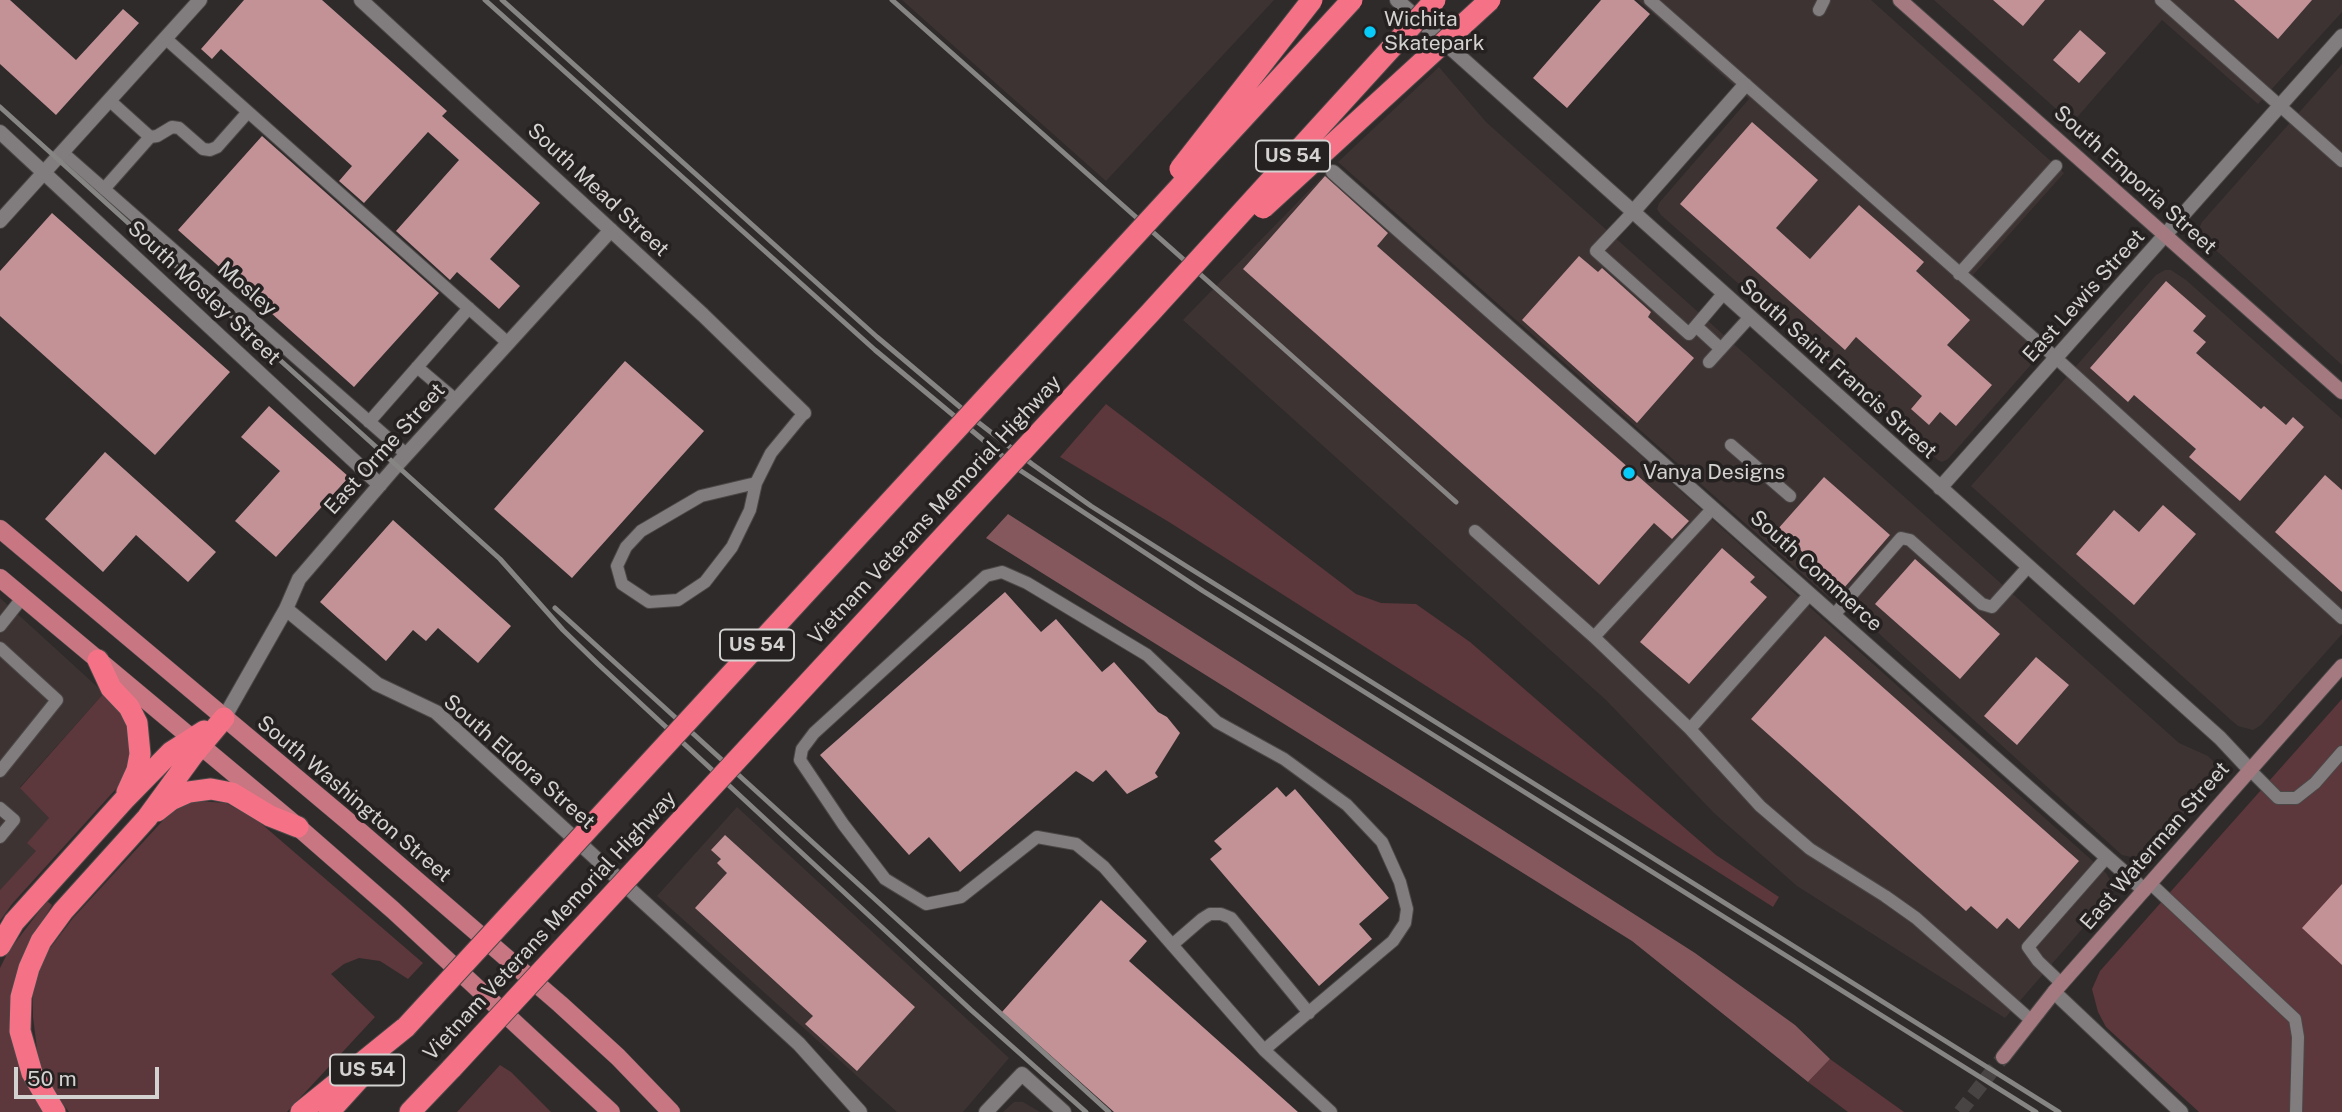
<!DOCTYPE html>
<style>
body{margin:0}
#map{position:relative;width:2342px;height:1112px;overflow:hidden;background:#2f2b2b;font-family:"Public Sans",sans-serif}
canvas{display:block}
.scale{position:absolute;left:14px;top:1067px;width:145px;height:32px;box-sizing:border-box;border:4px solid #d4d1d1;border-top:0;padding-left:9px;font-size:21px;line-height:24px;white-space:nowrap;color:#d4d1d1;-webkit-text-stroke:5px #252121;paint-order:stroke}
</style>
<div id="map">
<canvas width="2342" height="1112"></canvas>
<div class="scale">50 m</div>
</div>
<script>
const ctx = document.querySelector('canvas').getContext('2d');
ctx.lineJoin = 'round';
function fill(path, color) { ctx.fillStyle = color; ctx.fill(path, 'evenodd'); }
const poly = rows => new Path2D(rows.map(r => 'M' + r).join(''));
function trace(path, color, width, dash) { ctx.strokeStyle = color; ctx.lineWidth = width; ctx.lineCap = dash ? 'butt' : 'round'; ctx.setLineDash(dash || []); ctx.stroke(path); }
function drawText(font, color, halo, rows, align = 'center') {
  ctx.font = font + ' "Public Sans",sans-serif'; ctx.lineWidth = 7; ctx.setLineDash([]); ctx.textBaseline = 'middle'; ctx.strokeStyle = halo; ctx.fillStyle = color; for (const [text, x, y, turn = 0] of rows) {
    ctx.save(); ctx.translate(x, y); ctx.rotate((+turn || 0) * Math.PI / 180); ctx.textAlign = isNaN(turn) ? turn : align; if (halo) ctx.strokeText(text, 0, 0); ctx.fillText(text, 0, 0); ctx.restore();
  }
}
fill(poly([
 [902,0,1274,0,1106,181],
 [1638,0,1871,0,2064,173,1973,275,2050,343,1948,459,1942,462,1938,460,1661,215,1657,209,1659,203,1749,99],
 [1934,0,2342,0,2342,12,2258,104,2162,20,2072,123],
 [2342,64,2342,365,2197,233,2202,222],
 [1439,67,1486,122,2179,743,2208,756,2214,762,2215,768,2211,783,2146,856,2140,859,2122,855,1874,629,1827,596,1338,162],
 [1326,173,2106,873,2112,883,2113,891,2109,898,2005,1018,1797,886,1714,813,1606,700,1183,320],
 [2165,270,2171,270,2186,280,2342,419,2342,634,2261,725,2253,730,2238,726,2231,720,1971,486,2156,275],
 [0,598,104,693,20,787,49,818,37,851,0,890],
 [737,807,1009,1058,963,1112,897,1112,657,896],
 [1014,1102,1023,1102,1040,1112,1003,1112]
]), '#3e3333');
fill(poly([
 [1106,404,1356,594,1381,603,1416,604,1470,642,1716,855,1779,897,1773,907,1169,522,1060,457],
 [104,693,119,707,129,723,131,761,124,780,12,904,0,921,0,890,36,851,27,843,49,818,20,788],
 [2342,699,2342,1112,2199,1112,2106,1027,2098,1012,2092,989,2100,971],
 [199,801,226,803,257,820,423,963,408,979,380,961,359,958,344,964,331,974,375,1017,287,1112,69,1112,40,1073,33,1017,33,994,39,971,48,951,73,918,168,815,184,805],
 [47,901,52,905,25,951,15,980,24,1075,44,1112,0,1112,0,968,8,952],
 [1830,1059,1904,1112,1848,1112,1808,1082],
 [500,1065,511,1072,551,1112,457,1112]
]), '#5c373b');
fill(poly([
 [1008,514,1695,953,1795,1025,1830,1059,1808,1082,1632,941,986,538]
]), '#84585c');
fill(poly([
 [0,0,10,0,76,60,123,9,139,23,56,115,0,64],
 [244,0,322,0,447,111,442,116,540,203,490,259,520,286,499,309,457,272,450,280,396,231,459,160,428,132,364,203,339,181,352,166,221,49,212,59,201,49],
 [1601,0,1634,0,1650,14,1567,108,1533,78],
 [1993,0,2045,0,2023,26],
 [2234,0,2312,0,2278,39],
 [2080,30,2106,53,2079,83,2053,60],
 [1752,122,1818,180,1776,228,1810,259,1859,205,1924,262,1916,271,1970,320,1947,345,1992,385,1956,426,1940,412,1929,425,1911,409,1922,396,1856,337,1845,350,1680,204],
 [262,136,439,293,354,387,178,230],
 [1325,176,1388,233,1377,246,1689,521,1672,539,1654,523,1599,585,1243,269],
 [52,213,230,372,155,455,0,316,0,271],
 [1579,256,1598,272,1602,268,1651,312,1648,317,1694,358,1637,423,1522,320],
 [2166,281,2206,316,2193,331,2206,342,2196,353,2261,409,2264,406,2286,425,2293,417,2304,427,2240,501,2189,457,2196,449,2134,395,2128,402,2090,368],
 [625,361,704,431,572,578,494,509],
 [269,406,349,477,276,557,235,521,280,471,241,437],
 [105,452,216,552,188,582,136,535,103,572,45,519],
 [2325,475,2342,490,2342,592,2275,532],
 [1824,477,1890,535,1844,588,1777,530],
 [2163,505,2196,534,2134,605,2076,554,2114,510,2139,532],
 [393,520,511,626,478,663,438,628,426,641,413,630,386,661,320,602],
 [1722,548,1755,577,1750,582,1767,597,1689,684,1640,642],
 [1915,559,2000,634,1960,679,1875,604],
 [1005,592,1041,632,1056,619,1102,672,1114,662,1158,712,1167,717,1180,733,1155,773,1158,777,1127,794,1106,770,1093,782,1076,771,960,872,929,837,909,855,820,755],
 [1825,636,2079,861,2019,929,2007,918,1997,929,1971,906,1966,911,1751,719],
 [2036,657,2069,685,2017,745,1984,716],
 [1277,787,1286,797,1295,789,1389,898,1359,924,1372,939,1319,986,1210,859,1222,849,1214,841],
 [725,835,915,1007,857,1071,805,1024,813,1016,695,908,727,873,717,863,721,859,711,850],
 [2342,884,2342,965,2302,928],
 [1101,900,1147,941,1129,961,1298,1112,1114,1112,1002,1012]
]), '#c29296');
trace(poly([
 [1960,1112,2003,1057]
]), '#484444', 14, [14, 7]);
const lane = poly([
 [1650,0,2056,358,2342,618],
 [2161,0,2342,161],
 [1819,10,1824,0],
 [165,38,508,343],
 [109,100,150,137,157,136,172,127,179,128,203,149,210,150,217,147,248,112],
 [62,152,406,454],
 [104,189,150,137],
 [1632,213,1596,251,1689,334,1723,294],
 [1959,274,2056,166],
 [1696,326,1721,349],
 [1709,362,1749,318],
 [417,367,456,400],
 [369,422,469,308],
 [1731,445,1790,496],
 [756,483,701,496,641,531,626,547,617,566,622,584,649,602,678,600,705,582,732,547,750,510,756,483,771,453,804,413],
 [1475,531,1594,637],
 [1810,594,1690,729,1760,806,1810,849,1885,896,1916,918,2032,1021],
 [1834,615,1901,538,1910,540,1982,604,1992,607,2028,567],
 [0,626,23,597],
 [0,648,57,700,0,771],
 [1690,729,1594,637,1713,508],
 [2250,770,2278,798,2296,798,2315,783,2342,752],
 [0,808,14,820,0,837],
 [2150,883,2295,1019,2298,1037,2296,1112],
 [1172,945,1202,919,1210,914,1221,914,1231,918,1309,1013],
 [2062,984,2038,961,2028,947,2107,857],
 [1264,1050,1393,941,1405,923,1407,909,1400,882,1382,842,1347,805,1284,759,1217,722,1147,655,1027,583,1002,572,986,576,814,733,802,749,800,760,843,824,885,879,926,904,961,897,1037,837,1076,844,1104,867,1264,1050,1331,1112]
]);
const street = poly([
 [361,0,703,315,804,413],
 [1397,0,2220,738,2250,770],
 [0,132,380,485],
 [1333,172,2144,890],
 [1632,213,1745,85],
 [0,221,200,0],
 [1940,488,2342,36],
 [286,609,377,684,436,712,799,1044,860,1112],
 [224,718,286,609,299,579,396,466,611,230],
 [2054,992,2181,1112],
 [986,1112,1022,1074,1064,1112]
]);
const secondary = poly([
 [1900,0,2342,392],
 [2003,1057,2054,992,2342,666]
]);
const primary = poly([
 [0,529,350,823,560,1004,618,1057,671,1112],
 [0,578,298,827,393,910,611,1112]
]);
const highway = poly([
 [98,660,111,688,129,707,137,723,140,754,137,770,127,792],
 [157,811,171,800,189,792,211,789,232,793,270,816,298,827],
 [0,946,14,922,124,800,171,752,204,731],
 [55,1112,32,1073,20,1031,21,997,29,968,41,941,63,911,147,818,193,755,224,718],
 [301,1112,406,1027],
 [329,1112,360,1078],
 [410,1112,452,1068]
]);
trace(lane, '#4c4848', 14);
trace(street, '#4c4848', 16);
trace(secondary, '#4c4848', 16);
trace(primary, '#4c4848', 19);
trace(highway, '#4c4848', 23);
trace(lane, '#817c7d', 12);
trace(street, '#817c7d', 14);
trace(secondary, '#a47980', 14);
trace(primary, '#c77682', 18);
trace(highway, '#f57286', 21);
trace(poly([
 [485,0,875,350,1018,469,1203,591,2036,1112],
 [502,0,877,337,979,423,1032,464,1091,506,1186,566,2059,1112],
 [892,0,1456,502],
 [0,107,500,559,563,630,598,664,971,1010,1086,1112],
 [555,608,1109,1112]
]), '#878484', 5);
const highwayBridge = poly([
 [1180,169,1312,0],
 [1263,208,1490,0],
 [406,1027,1352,0],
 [452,1068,1151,312,1435,0]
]);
trace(highwayBridge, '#4c4848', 23, []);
trace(highwayBridge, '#f57286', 21);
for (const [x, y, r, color] of [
 [1370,32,7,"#07cbf9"],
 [1629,473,7,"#07cbf9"]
]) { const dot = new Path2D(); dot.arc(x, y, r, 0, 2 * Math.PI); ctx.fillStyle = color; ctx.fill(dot); trace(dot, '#252121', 2.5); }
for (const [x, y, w] of [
 [1293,156,74],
 [757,645,74],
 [367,1070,74]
]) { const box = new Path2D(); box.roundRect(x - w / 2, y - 15.5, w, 31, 5); ctx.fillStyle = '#252121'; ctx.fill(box); trace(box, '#d4d1d1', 2); }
drawText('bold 19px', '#d4d1d1', null, [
 ["US 54",1293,156],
 ["US 54",757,645],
 ["US 54",367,1070]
]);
drawText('21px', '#d4d1d1', '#252121', [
 ["Wichita",1384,20],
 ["Skatepark",1384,44],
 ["Vanya Designs",1643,473]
], 'left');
drawText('21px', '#d4d1d1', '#252121', [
 ["South Emporia Street",2135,180,42],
 ["South Mead Street",598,190,43],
 ["Mosley",247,289,41],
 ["South Mosley Street",204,293,43],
 ["East Lewis Street",2084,296,-48],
 ["South Saint Francis Street",1838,369,42],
 ["East Orme Street",385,449,-48],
 ["Vietnam Veterans Memorial Highway",935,510,-47],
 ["South Commerce",1816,571,42],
 ["South Eldora Street",519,762,41],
 ["South Washington Street",354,799,40],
 ["East Waterman Street",2155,846,-49],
 ["Vietnam Veterans Memorial Highway",550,926,-47]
]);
</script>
